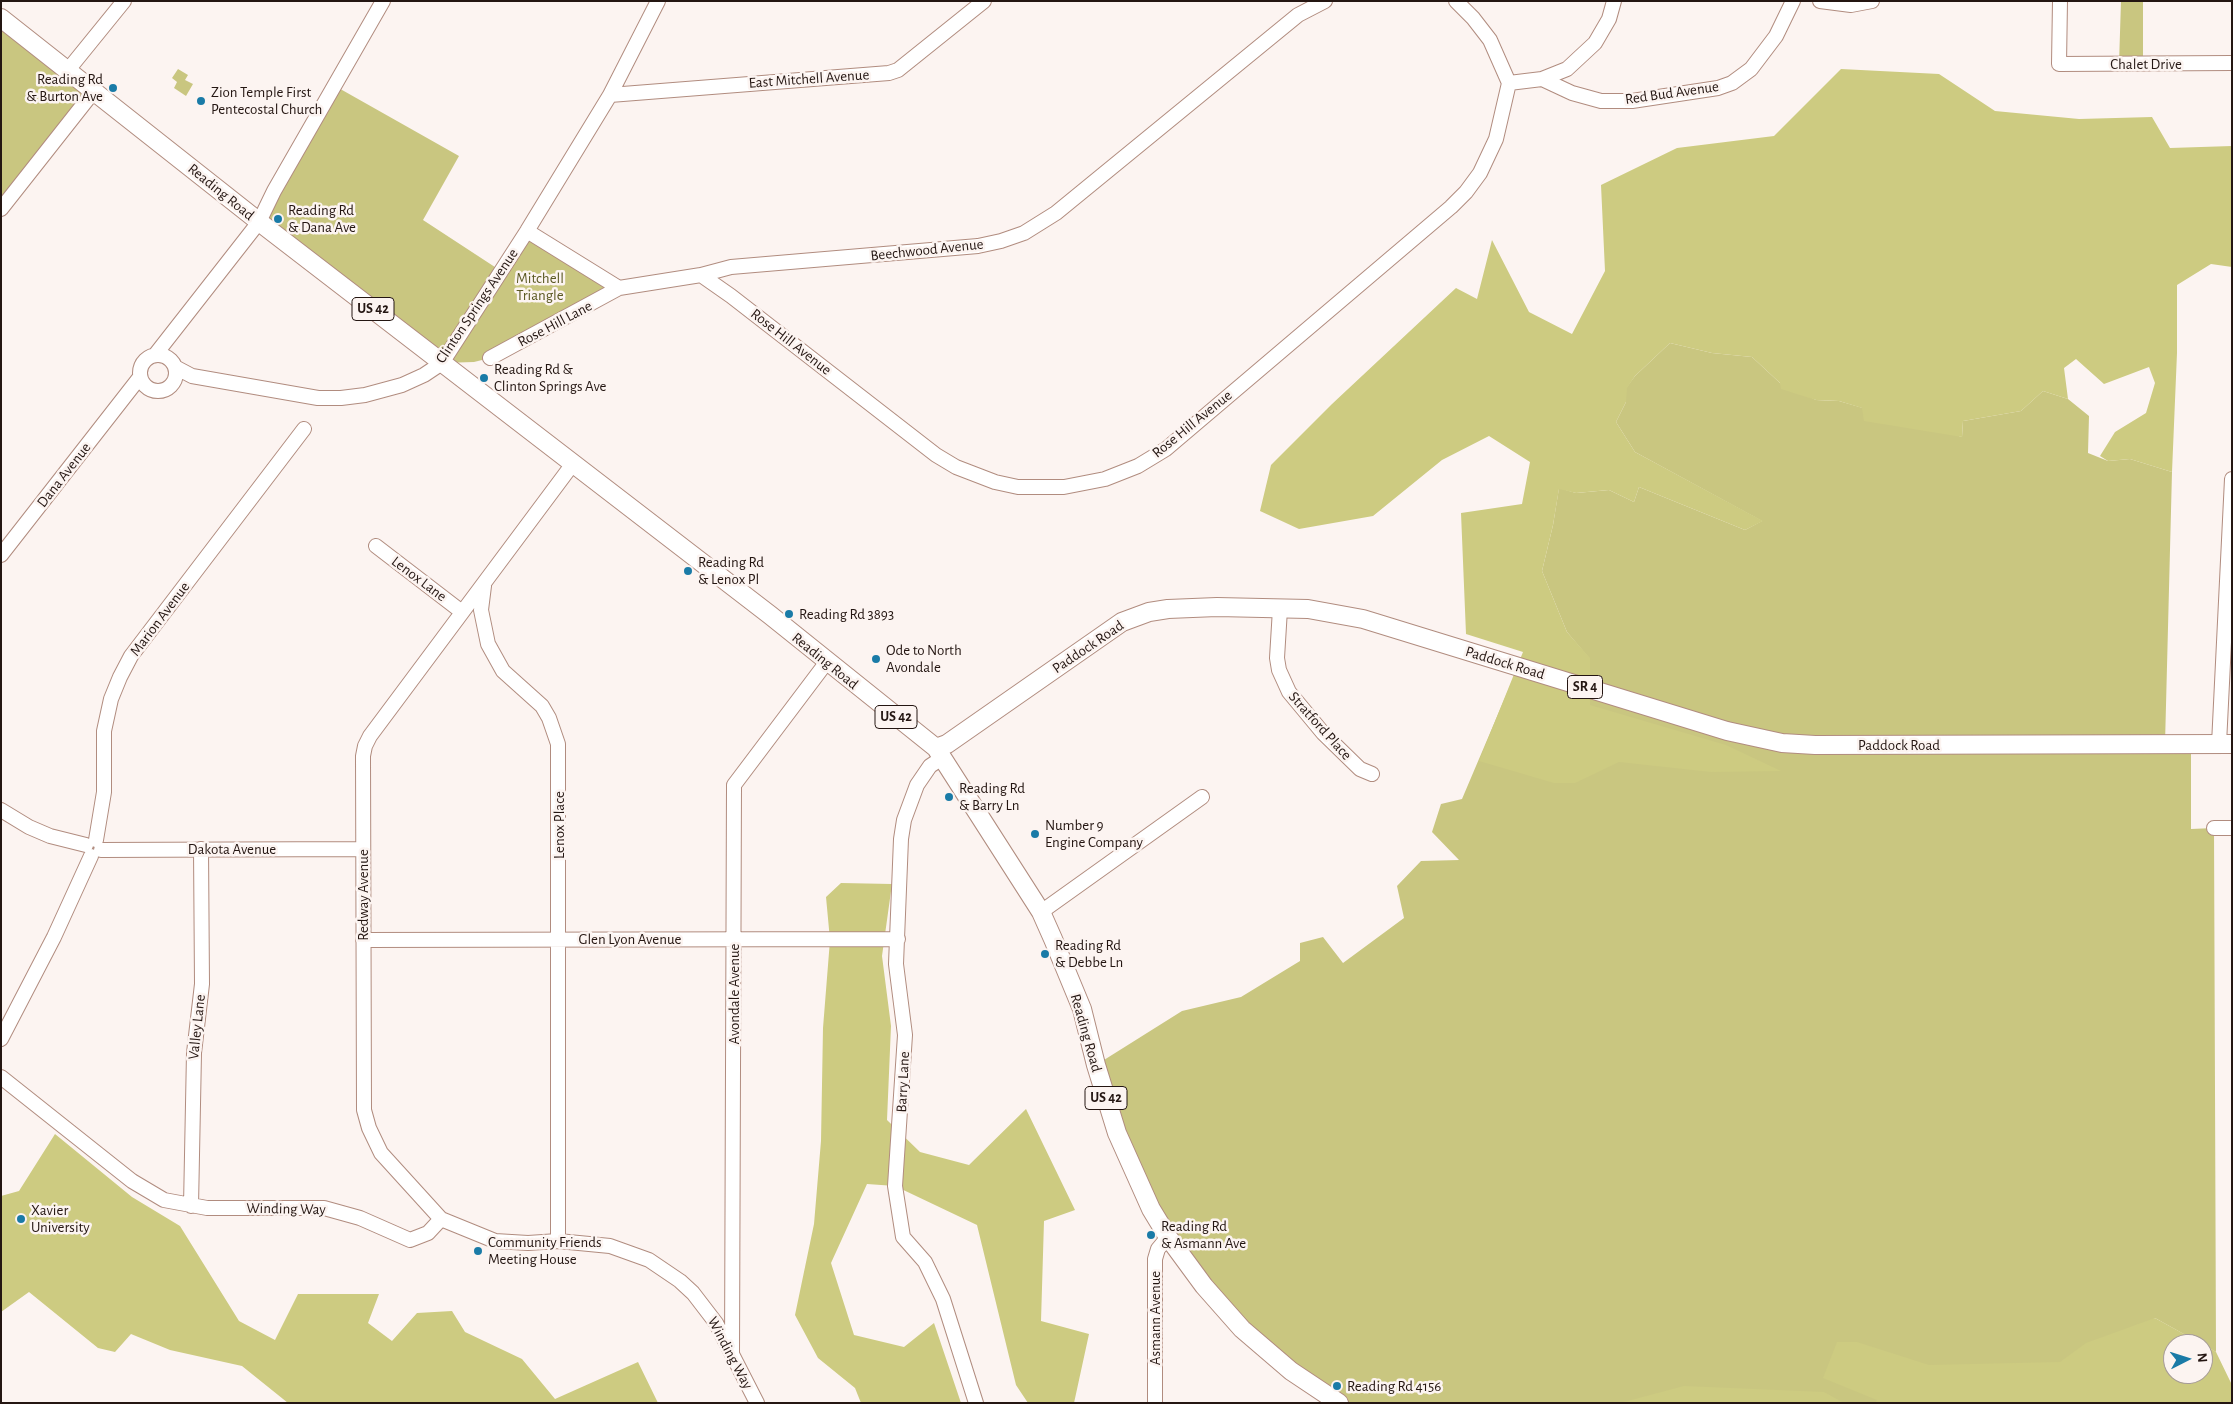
<!DOCTYPE html>
<style>
body{margin:0}
#map{position:relative;width:2233px;height:1404px;overflow:hidden;background:#fcf4f1;font-family:"Alegreya Sans",sans-serif}
canvas{display:block}
.frame{position:absolute;inset:0;border:2px solid #241612;pointer-events:none}
.north{position:absolute;left:2163px;top:1334px;width:50px;height:50px;box-sizing:border-box;background:#fcf4f1;border:1px solid #a69b98;border-radius:50%;rotate:85deg;font-size:14px;font-weight:700;line-height:20px;text-align:center;color:#241612}
.north::after{content:'';display:block;margin:auto;width:18px;height:22px;background:#1a7ba7;clip-path:polygon(50% 0,100% 100%,50% 72%,0 100%)}
</style>
<div id="map">
<canvas width="2233" height="1404"></canvas>
<div class="frame"></div>
<div class="north">N</div>
</div>
<script>
const ctx = document.querySelector('canvas').getContext('2d');
ctx.lineJoin = 'round';
function fill(path, color) { ctx.fillStyle = color; ctx.fill(path, 'evenodd'); }
const poly = rows => new Path2D(rows.map(r => 'M' + r).join(''));
function trace(path, color, width, dash) { ctx.strokeStyle = color; ctx.lineWidth = width; ctx.lineCap = dash ? 'butt' : 'round'; ctx.setLineDash(dash || []); ctx.stroke(path); }
function drawText(font, color, halo, rows, align = 'center') {
  ctx.font = font + ' "Alegreya Sans",sans-serif'; ctx.lineWidth = 5; ctx.setLineDash([]); ctx.textBaseline = 'middle'; ctx.strokeStyle = halo; ctx.fillStyle = color; for (const [text, x, y, turn = 0] of rows) {
    ctx.save(); ctx.translate(x, y); ctx.rotate((+turn || 0) * Math.PI / 180); ctx.textAlign = isNaN(turn) ? turn : align; if (halo) ctx.strokeText(text, 0, 0); ctx.fillText(text, 0, 0); ctx.restore();
  }
}
fill(poly([
 [2121,1,2198,1,2143,1,2143,63,2119,64],
 [1,18,94,91,1,209],
 [178,69,188,75,185,80,193,84,186,96,174,88,177,82,172,78],
 [335,86,459,156,423,220,501,271,527,231,619,288,490,358,474,362,442,363,259,222],
 [1670,343,1712,353,1752,357,1780,383,1816,400,1839,401,1962,437,1963,421,2021,411,2043,391,2068,399,2089,416,2088,453,2108,461,2130,459,2172,472,2165,744,2191,745,2191,829,2214,828,2216,1352,2155,1318,2050,1393,1980,1403,1339,1403,1291,1371,1168,1237,1096,1065,1182,1011,1241,997,1300,961,1300,943,1323,937,1343,963,1404,918,1397,886,1421,861,1459,860,1432,832,1441,804,1462,799,1518,667,1589,658,1567,632,1542,571,1553,525,1559,488,1576,493,1609,490,1634,502,1639,487,1745,530,1762,521,1635,452,1616,422,1626,402,1626,388,1635,376]
]), '#c9c680');
fill(poly([
 [1841,69,1939,74,1995,111,2079,119,2152,117,2170,148,2232,146,2232,267,2211,264,2177,285,2177,353,2172,472,2130,459,2108,461,2100,456,2115,432,2146,413,2155,383,2149,367,2104,384,2076,359,2064,368,2068,399,2043,391,2021,411,1963,421,1962,437,1864,421,1862,408,1839,401,1816,400,1781,389,1780,383,1752,357,1712,353,1670,343,1635,376,1627,388,1626,402,1616,422,1635,452,1763,521,1745,530,1639,487,1634,502,1609,490,1576,493,1559,489,1553,525,1542,571,1567,632,1590,658,1590,705,1726,745,1781,771,1711,772,1619,762,1575,783,1554,783,1479,761,1523,652,1466,634,1461,513,1522,504,1530,462,1489,436,1442,460,1373,516,1299,529,1260,511,1271,465,1332,404,1456,288,1477,299,1492,240,1529,312,1572,334,1605,271,1601,185,1677,148,1774,136],
 [841,883,892,884,882,956,891,1026,887,1120,920,1152,969,1165,1026,1109,1075,1210,1044,1221,1041,1321,1089,1334,1074,1403,1028,1403,1016,1385,977,1225,895,1186,867,1184,831,1263,854,1335,904,1347,934,1323,961,1403,861,1403,855,1388,818,1358,795,1315,814,1224,821,1141,823,1028,830,940,826,897],
 [55,1134,132,1197,180,1226,239,1321,275,1340,298,1294,379,1294,368,1323,392,1341,417,1313,452,1311,465,1332,522,1359,555,1399,638,1362,658,1403,288,1403,242,1366,170,1350,131,1334,115,1352,98,1348,29,1292,1,1312,1,1196,19,1191],
 [2155,1318,2202,1344,2173,1344,2173,1374,2203,1374,2203,1344,2216,1352,2232,1385,2232,1403,1875,1403,1877,1400,1823,1378,1837,1342,1857,1342,1929,1365,2060,1362,2086,1343],
 [1684,1386,1824,1392,1844,1403,1620,1403]
]), '#cdcb81');
const minor = poly([
 [1820,1,1851,5,1872,1],
 [2060,1,2059,64,2232,63],
 [68,70,124,1],
 [1542,79,1572,93,1601,101,1632,101,1718,88,1732,83,1751,69,1776,36,1793,1],
 [1509,83,1542,79,1567,69,1595,43,1609,19,1614,1],
 [610,95,889,73,898,70,984,1],
 [1,209,94,91],
 [527,231,619,288,701,275,731,267,978,246,1001,241,1024,233,1056,213,1298,15,1325,1],
 [701,275,731,296,936,455,956,467,995,482,1018,487,1064,487,1105,479,1138,466,1166,449,1451,207,1466,192,1480,173,1496,139,1509,83,1490,40,1473,18,1456,1],
 '140 373a18 18 0 1 1 36 0a18 18 0 1 1-36 0Z',
 [155,355,259,222,274,191,383,1],
 [490,358,619,288],
 [175,367,192,376,318,398,341,398,365,395,402,385,424,375,442,363,527,231,610,95,658,1],
 [572,465,370,736,365,746,363,756,364,1110,369,1128,381,1153,441,1219,495,1241,528,1243,558,1241,610,1246,649,1260,680,1281,693,1293,716,1323,757,1403],
 [376,546,462,612],
 [1,555,140,377],
 [484,586,481,610,488,644,503,671,542,706,549,718,558,744,558,1241],
 [1280,609,1277,658,1279,670,1289,692,1323,733,1360,769,1372,774],
 [2219,744,2232,479],
 [942,758,930,766,917,785,904,820,901,839,896,964,905,1035,895,1186,903,1237,925,1262,943,1299,976,1403],
 [1,810,29,827,50,836,86,845],
 [2214,828,2232,828],
 [96,840,104,792,104,731,111,699,120,677,131,656,304,429],
 [101,850,363,849],
 [1041,912,1202,797],
 [363,940,898,939],
 [1,1039,54,937,91,856],
 [1,1077,132,1181,164,1200,207,1208,324,1208,360,1218,410,1240,428,1233,441,1219],
 [191,1206,194,1053,202,984,201,849],
 [732,1354,734,785,826,663],
 [1155,1403,1155,1259,1158,1249,1168,1237]
]);
const major = poly([
 [1,18,267,228,770,615,936,748,1041,912,1053,939,1082,1009,1096,1065,1117,1133,1151,1209,1168,1237,1204,1286,1242,1329,1291,1371,1339,1403],
 [936,748,947,744,1122,622,1149,612,1168,609,1217,607,1308,609,1363,619,1727,731,1782,743,1815,745,2232,744]
]);
trace(minor, '#b18c7f', 16);
trace(major, '#b18c7f', 20);
trace(minor, '#fff', 14);
trace(major, '#fff', 18);
for (const [x, y, r, color] of [
 [113,88,5,"#1a7ba7"],
 [201,101,5,"#1a7ba7"],
 [278,219,5,"#1a7ba7"],
 [484,378,5,"#1a7ba7"],
 [688,571,5,"#1a7ba7"],
 [789,614,5,"#1a7ba7"],
 [876,659,5,"#1a7ba7"],
 [949,797,5,"#1a7ba7"],
 [1035,834,5,"#1a7ba7"],
 [1045,954,5,"#1a7ba7"],
 [21,1219,5,"#1a7ba7"],
 [1151,1235,5,"#1a7ba7"],
 [478,1251,5,"#1a7ba7"],
 [1337,1386,5,"#1a7ba7"]
]) { const dot = new Path2D(); dot.arc(x, y, r, 0, 2 * Math.PI); ctx.fillStyle = color; ctx.fill(dot); trace(dot, '#fcf4f1', 2); }
for (const [x, y, w] of [
 [373,309,42],
 [1585,687,35],
 [896,717,42],
 [1106,1098,42]
]) { const box = new Path2D(); box.roundRect(x - w / 2, y - 11.5, w, 23, 4); ctx.fillStyle = '#fcf4f1'; ctx.fill(box); trace(box, '#241612', 1); }
drawText('bold 14px', '#241612', null, [
 ["US 42",373,309],
 ["SR 4",1585,687],
 ["US 42",896,717],
 ["US 42",1106,1098]
]);
drawText('15px', '#241612', '#fcf4f1', [
 ["Chalet Drive",2146,64],
 ["East Mitchell Avenue",809,79,-4],
 ["Red Bud Avenue",1672,93,-8],
 ["Reading Road",221,192,39],
 ["Beechwood Avenue",927,250,-6],
 ["Clinton Springs Avenue",477,306,-56],
 ["Rose Hill Lane",555,324,-28],
 ["Rose Hill Avenue",791,342,38],
 ["Rose Hill Avenue",1192,424,-39],
 ["Dana Avenue",64,475,-52],
 ["Lenox Lane",419,579,37],
 ["Marion Avenue",160,619,-53],
 ["Paddock Road",1088,647,-34],
 ["Reading Road",825,661,39],
 ["Paddock Road",1505,663,17],
 ["Stratford Place",1320,726,48],
 ["Paddock Road",1899,745],
 ["Lenox Place",559,825,-90],
 ["Dakota Avenue",232,849],
 ["Redway Avenue",363,895,-90],
 ["Glen Lyon Avenue",630,939],
 ["Avondale Avenue",734,994,-90],
 ["Valley Lane",197,1027,-84],
 ["Reading Road",1086,1033,74],
 ["Barry Lane",903,1082,-87],
 ["Winding Way",286,1209,1],
 ["Asmann Avenue",1155,1318,-90],
 ["Winding Way",730,1353,62]
]);
drawText('15px', '#241612', '#fcf4f1', [
 ["Reading Rd",103,79,"right"],
 ["& Burton Ave",103,96,"right"],
 ["Zion Temple First",211,92],
 ["Pentecostal Church",211,109],
 ["Reading Rd",288,210],
 ["& Dana Ave",288,227],
 ["Reading Rd &",494,369],
 ["Clinton Springs Ave",494,386],
 ["Reading Rd",698,562],
 ["& Lenox Pl",698,579],
 ["Reading Rd 3893",799,614],
 ["Ode to North",886,650],
 ["Avondale",886,667],
 ["Reading Rd",959,788],
 ["& Barry Ln",959,805],
 ["Number 9",1045,825],
 ["Engine Company",1045,842],
 ["Reading Rd",1055,945],
 ["& Debbe Ln",1055,962],
 ["Xavier",31,1210],
 ["University",31,1227],
 ["Reading Rd",1161,1226],
 ["& Asmann Ave",1161,1243],
 ["Community Friends",488,1242],
 ["Meeting House",488,1259],
 ["Reading Rd 4156",1347,1386]
], 'left');
drawText('15px', '#5b5923', '#fcf4f1', [
 ["Mitchell",540,278],
 ["Triangle",540,295]
]);
</script>
